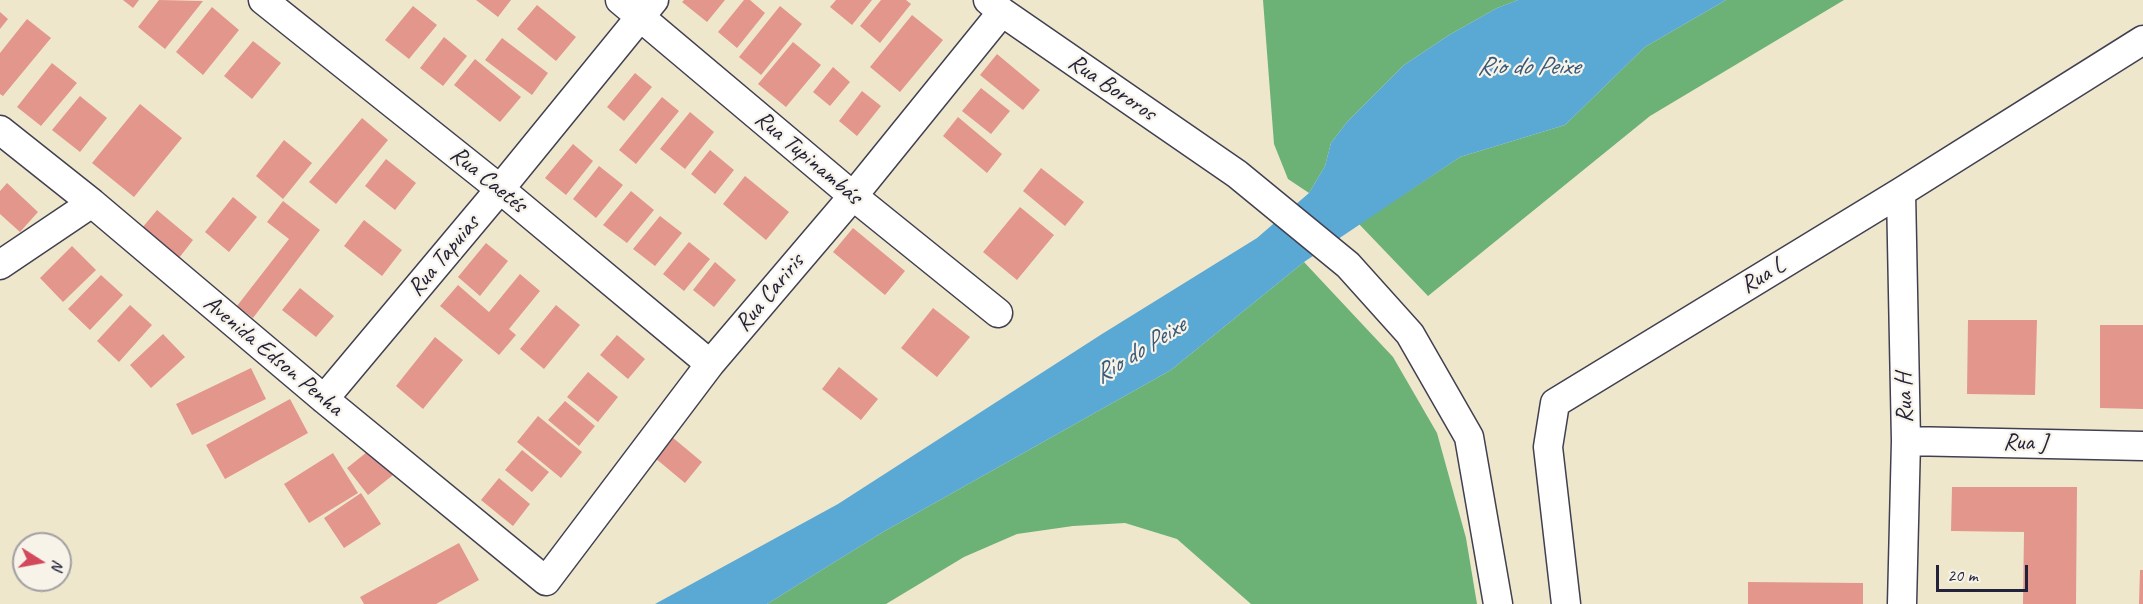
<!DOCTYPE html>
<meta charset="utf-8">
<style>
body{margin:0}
#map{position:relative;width:2143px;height:604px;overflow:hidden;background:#efe7cc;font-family:Caveat,sans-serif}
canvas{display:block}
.north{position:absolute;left:12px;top:532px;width:60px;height:60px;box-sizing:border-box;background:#f7f3e8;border:2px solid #a29fa3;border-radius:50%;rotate:101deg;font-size:16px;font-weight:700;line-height:24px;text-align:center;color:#22223b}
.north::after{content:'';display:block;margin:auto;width:21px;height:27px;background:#d1495b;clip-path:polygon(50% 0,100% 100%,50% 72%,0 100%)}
.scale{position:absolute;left:1936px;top:565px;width:92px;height:27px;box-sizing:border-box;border:3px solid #22223b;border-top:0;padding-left:8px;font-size:18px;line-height:21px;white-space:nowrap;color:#22223b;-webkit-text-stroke:4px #f7f3e8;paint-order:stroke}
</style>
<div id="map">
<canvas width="2143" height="604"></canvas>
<div class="north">N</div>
<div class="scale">20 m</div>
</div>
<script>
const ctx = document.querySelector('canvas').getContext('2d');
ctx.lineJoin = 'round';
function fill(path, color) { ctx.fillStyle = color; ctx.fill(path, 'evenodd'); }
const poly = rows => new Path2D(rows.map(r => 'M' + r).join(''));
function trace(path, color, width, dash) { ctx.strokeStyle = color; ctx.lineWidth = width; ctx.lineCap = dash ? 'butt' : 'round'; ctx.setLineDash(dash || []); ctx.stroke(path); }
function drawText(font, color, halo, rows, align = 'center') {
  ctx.font = font + ' Caveat,sans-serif'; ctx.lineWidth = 4.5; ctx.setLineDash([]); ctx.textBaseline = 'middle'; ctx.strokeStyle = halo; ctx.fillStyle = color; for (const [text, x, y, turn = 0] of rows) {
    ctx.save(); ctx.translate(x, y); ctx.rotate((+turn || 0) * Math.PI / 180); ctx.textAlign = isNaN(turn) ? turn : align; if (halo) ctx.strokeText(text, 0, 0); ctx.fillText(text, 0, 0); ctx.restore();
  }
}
fill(poly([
 [1263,0,1518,0,1497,8,1449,35,1404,65,1347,122,1331,143,1325,166,1309,193,1288,179,1274,144],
 [1726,0,1844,0,1650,116,1428,296,1359,224,1460,157,1565,125,1645,47],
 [1304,262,1393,357,1437,433,1466,538,1477,604,1251,604,1177,539,1125,523,1073,526,1017,534,964,557,886,604,767,604,883,532,1171,370]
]), '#6cb176');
fill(poly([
 [1518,0,1726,0,1645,47,1565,125,1460,157,1304,262,1171,370,883,532,767,604,655,604,838,504,1102,334,1257,238,1309,193,1325,166,1331,143,1347,122,1404,65,1449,35,1497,8]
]), '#5aa9d4');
fill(poly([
 [123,0,139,0,133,8],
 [159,0,203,1,165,49,138,27],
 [476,0,511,0,498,17],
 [684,0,725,0,707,22,682,2],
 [744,0,750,0,765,13,737,48,718,32],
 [836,0,872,0,852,25,830,7],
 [881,0,906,0,911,4,880,43,860,26],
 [537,5,576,37,556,61,517,29],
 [413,6,437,25,409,59,385,40],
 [780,6,802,24,761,75,739,57],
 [212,7,239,30,203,75,176,52],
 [0,12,8,19,0,29],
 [912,15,943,40,900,92,870,67],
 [27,19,51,38,3,96,0,94,0,53],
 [444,37,467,56,443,86,420,68],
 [502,38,548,73,532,95,485,60],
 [253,41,281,63,252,99,224,76],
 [793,42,821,65,786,107,758,84],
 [997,54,1040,90,1023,110,980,75],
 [475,59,521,97,500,122,454,85],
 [52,63,77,83,41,126,17,107],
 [833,67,850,82,830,106,813,92],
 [635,73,652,87,624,121,607,107],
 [981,88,1010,111,991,134,962,111],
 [862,91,881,106,857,136,839,121],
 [80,96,107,118,80,152,52,130],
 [662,97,679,111,636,164,619,150],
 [140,104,182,138,134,197,92,163],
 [690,112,714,132,685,169,660,149],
 [958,117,1002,154,987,173,943,136],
 [362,118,388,140,336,204,309,182],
 [284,140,312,163,283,199,256,176],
 [573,144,593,161,566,195,545,178],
 [710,150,734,170,715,194,691,174],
 [386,159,416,183,395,210,365,186],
 [599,166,623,185,596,218,573,199],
 [1041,168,1084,202,1065,226,1023,191],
 [745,176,789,212,766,240,723,204],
 [7,183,38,212,20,232,0,214,0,191],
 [631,191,654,210,627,243,603,225],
 [233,197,257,217,229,252,205,232],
 [283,201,320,230,253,318,237,306,289,239,267,222],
 [1020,207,1054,235,1017,280,983,252],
 [157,210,193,240,179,258,142,228],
 [660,216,682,233,655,266,633,249],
 [364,220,402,250,382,276,344,246],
 [853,228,905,271,885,295,833,252],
 [689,242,710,259,684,291,663,274],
 [486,243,508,261,480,296,458,277],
 [72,246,96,270,63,302,40,278],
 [715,262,736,280,714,307,693,290],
 [520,274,540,291,509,329,516,335,499,355,440,306,458,285,489,312],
 [101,275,123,295,90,330,68,309],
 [300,288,334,316,316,337,282,310],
 [130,305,152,325,119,362,97,341],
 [556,305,580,325,544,369,520,349],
 [933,308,970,337,937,377,901,348],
 [1968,320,2037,320,2035,395,1967,394],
 [2100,325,2143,325,2143,409,2100,408],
 [163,334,185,357,151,388,130,365],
 [617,335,645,359,628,379,600,355],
 [435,337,463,360,423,409,396,386],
 [839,367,878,399,861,420,822,389],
 [251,368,266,399,192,435,176,404],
 [588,372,618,397,598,422,567,397],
 [290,399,308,433,225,479,206,445],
 [565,401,595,426,579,446,548,420],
 [538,416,582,452,561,478,517,442],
 [672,437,702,462,685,483,655,458],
 [372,448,393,475,368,495,347,468],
 [522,450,549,472,532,492,505,470],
 [333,453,358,493,309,523,284,484],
 [499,478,530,504,513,526,481,500],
 [1952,487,2077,487,2076,604,2023,604,2024,532,1951,531],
 [361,493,381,524,344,548,324,518],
 [459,543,479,580,436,604,364,604,360,597],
 [2140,570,2143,570,2143,604,2139,604],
 [1748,582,1863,583,1863,604,1748,604]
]), '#e2968c');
const minor = poly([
 [263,0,500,189,710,364],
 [620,0,853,196,998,313],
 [988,0,1002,12,1237,174,1348,265,1410,334,1469,437,1498,604],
 [0,130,92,203,324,399,546,581,710,364,853,196,1002,12],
 [1901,192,1906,441,1902,604],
 [0,265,92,203],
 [324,399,500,189,654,0],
 [1906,441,2143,446],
 [1566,604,1548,447,1555,403,1901,192,2143,40]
]);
trace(minor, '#414051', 31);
trace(minor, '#fff', 28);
drawText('24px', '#22223b', '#f7f3e8', [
 ["Rua Bororos",1112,88,34],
 ["Rua Tupinambás",808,158,40],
 ["Rua Caetés",488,180,39],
 ["Rua Tapuias",444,256,-50],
 ["Rua L",1763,276,-31],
 ["Rua Cariris",770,293,-50],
 ["Avenida Edson Penha",273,356,40],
 ["Rua H",1905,398,-91],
 ["Rua J",2025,443,1]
]);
drawText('italic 26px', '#385878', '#f7f3e8', [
 ["Rio do Peixe",1528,67],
 ["Rio do Peixe",1140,351,-32]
]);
</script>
